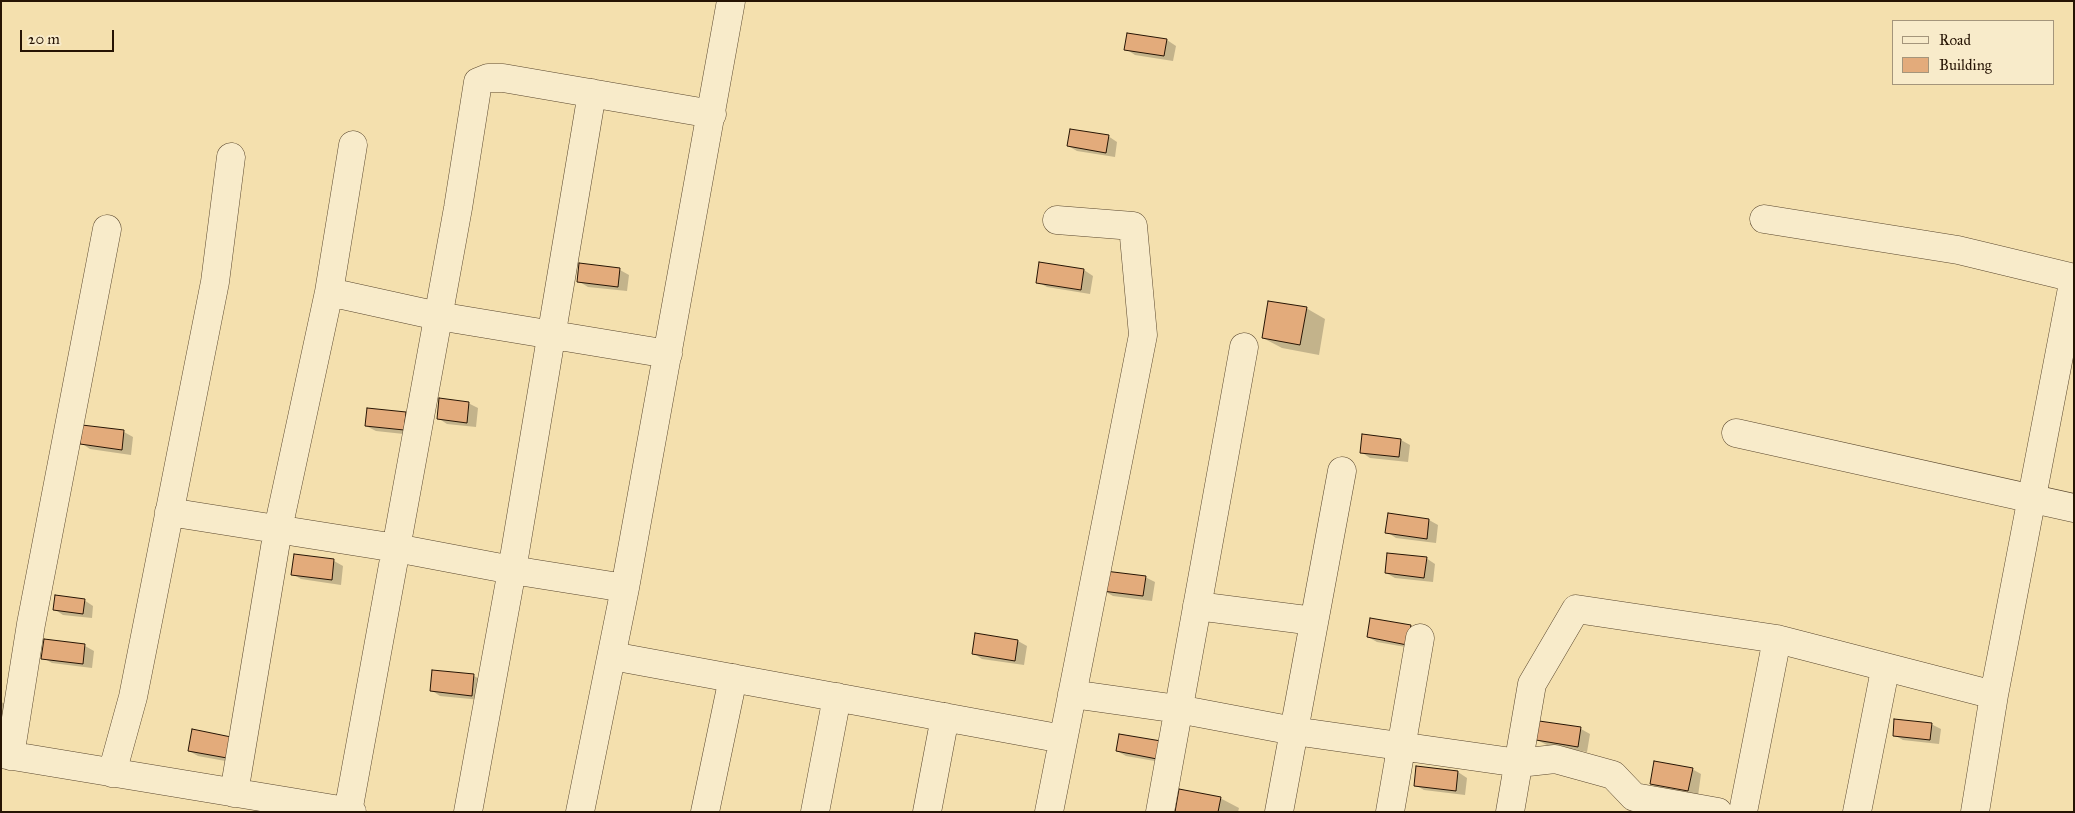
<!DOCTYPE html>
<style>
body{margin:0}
#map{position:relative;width:2075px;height:813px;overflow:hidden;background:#f4e0ae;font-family:"IM FELL Great Primer",serif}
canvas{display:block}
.frame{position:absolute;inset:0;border:2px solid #261404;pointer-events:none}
.legend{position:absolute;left:1892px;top:20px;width:162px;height:65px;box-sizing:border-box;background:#f8ebca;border:1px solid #a4957b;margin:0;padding:6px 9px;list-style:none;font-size:15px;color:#261404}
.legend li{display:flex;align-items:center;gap:10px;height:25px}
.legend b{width:25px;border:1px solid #a4957b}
.scale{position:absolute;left:20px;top:30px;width:94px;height:22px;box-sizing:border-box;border:2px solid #261404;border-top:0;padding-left:6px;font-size:15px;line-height:18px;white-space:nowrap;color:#261404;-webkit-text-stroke:4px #f8ebca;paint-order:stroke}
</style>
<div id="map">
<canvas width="2075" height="813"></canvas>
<div class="frame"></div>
<ul class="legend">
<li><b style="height:6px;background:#f8ebca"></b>Road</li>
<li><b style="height:14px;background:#e3ab7b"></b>Building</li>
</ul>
<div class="scale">20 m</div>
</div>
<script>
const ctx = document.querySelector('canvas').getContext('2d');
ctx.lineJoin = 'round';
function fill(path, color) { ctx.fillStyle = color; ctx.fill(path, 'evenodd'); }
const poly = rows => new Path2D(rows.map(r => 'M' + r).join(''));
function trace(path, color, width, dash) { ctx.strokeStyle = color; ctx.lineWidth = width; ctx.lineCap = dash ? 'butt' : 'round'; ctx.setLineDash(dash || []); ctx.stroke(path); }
fill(poly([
 [1167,40,1176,46,1173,61,1135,55,1126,49],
 [1108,136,1117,142,1115,157,1077,151,1068,146],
 [1041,263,1084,270,1093,276,1090,294,1047,287,1038,282],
 [620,270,629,275,627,291,588,287,578,281],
 [1306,308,1325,319,1319,355,1282,348,1263,338],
 [468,403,478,408,476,427,447,424,438,418],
 [368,409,406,413,415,418,413,435,376,431,366,426],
 [124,432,133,437,131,455,90,449,81,443],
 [1401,440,1410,445,1408,462,1370,458,1361,452],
 [1429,520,1438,525,1436,543,1396,538,1387,532],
 [1426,558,1435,564,1433,582,1395,578,1386,573],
 [334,561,343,566,341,585,301,579,292,574],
 [1145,577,1155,582,1152,601,1113,596,1104,591],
 [84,600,93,606,92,618,63,615,54,609],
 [1411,626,1420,631,1417,649,1377,642,1368,637],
 [45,641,85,646,94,651,92,668,52,663,43,658],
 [1018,641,1027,646,1024,665,982,659,973,653],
 [434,671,474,676,483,681,481,700,440,696,431,690],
 [1,702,13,707,10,725,1,723],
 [1540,722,1581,729,1590,734,1587,752,1547,745,1537,740],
 [1931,724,1941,729,1939,744,1903,740,1894,735],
 [193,731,236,763,198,756,189,751],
 [1169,747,1166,763,1126,756,1117,751],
 [1692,769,1701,774,1698,796,1660,789,1651,784],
 [1458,772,1467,778,1465,795,1424,790,1415,785],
 [1220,798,1239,808,1238,812,1176,812]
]), '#0003');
const building = poly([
 [1127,33,1167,39,1164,56,1124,50,1127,33],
 [1070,129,1109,135,1106,153,1067,146,1070,129],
 [1039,262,1084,269,1081,290,1036,283,1039,262],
 [579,263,620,268,618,287,577,282,579,263],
 [1268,301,1307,307,1300,345,1262,338,1268,301],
 [439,398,469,402,467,423,437,419,439,398],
 [367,408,406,412,404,430,365,426,367,408],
 [82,425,124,430,122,450,80,444,82,425],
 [1362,434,1401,439,1399,457,1360,453,1362,434],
 [1388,513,1429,519,1427,539,1385,533,1388,513],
 [1387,553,1427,557,1424,578,1385,573,1387,553],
 [294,554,334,559,332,580,291,575,294,554],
 [1105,571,1146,576,1143,596,1102,591,1105,571],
 [55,595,85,599,83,614,53,610,55,595],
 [1370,618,1411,625,1407,645,1367,637,1370,618],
 [975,633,1018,640,1015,661,972,654,975,633],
 [44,639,85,644,83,664,41,659,44,639],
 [432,670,474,674,472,696,430,691,432,670],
 [1894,719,1932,723,1930,740,1893,736,1894,719],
 [1539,721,1581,727,1578,747,1536,740,1539,721],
 [192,729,231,737,227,758,188,751,192,729],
 [1119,734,1161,741,1157,759,1116,751,1119,734],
 [1654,761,1693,768,1688,791,1650,784,1654,761],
 [1416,766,1458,771,1456,791,1414,786,1416,766],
 [1179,789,1221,797,1218,812,1175,812,1179,789]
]);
fill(building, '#e3ab7b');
trace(building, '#261404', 1);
const minor = poly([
 [1764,219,1958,250,2074,278],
 [329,292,438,316,668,354],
 [1736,433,2074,508],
 [169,512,396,548,512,570,625,588],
 [1197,606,1314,621],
 [612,656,1063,739],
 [1072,694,1178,709,1294,731,1519,763,1555,759,1613,775,1634,797,1718,812],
 [1,754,352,812],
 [10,756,31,624,107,229],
 [112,773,133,697,215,282,231,157],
 [234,793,278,529,329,292,353,145],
 [348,812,458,208,478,82,488,78,503,78,712,114],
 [468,812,512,570,592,93],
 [580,812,625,588,731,1],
 [705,812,733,678],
 [815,812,837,697],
 [927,812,945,717],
 [1049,812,1143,335,1133,226,1057,220],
 [1160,812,1244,347],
 [1279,812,1342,471],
 [1390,812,1420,638],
 [1510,812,1532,684,1576,609,1777,639,1994,695],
 [1743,812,1777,639],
 [1857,812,1883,680],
 [1975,812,1994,695,2074,278]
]);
trace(minor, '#5a472e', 29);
trace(minor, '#f8ebca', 28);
</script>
